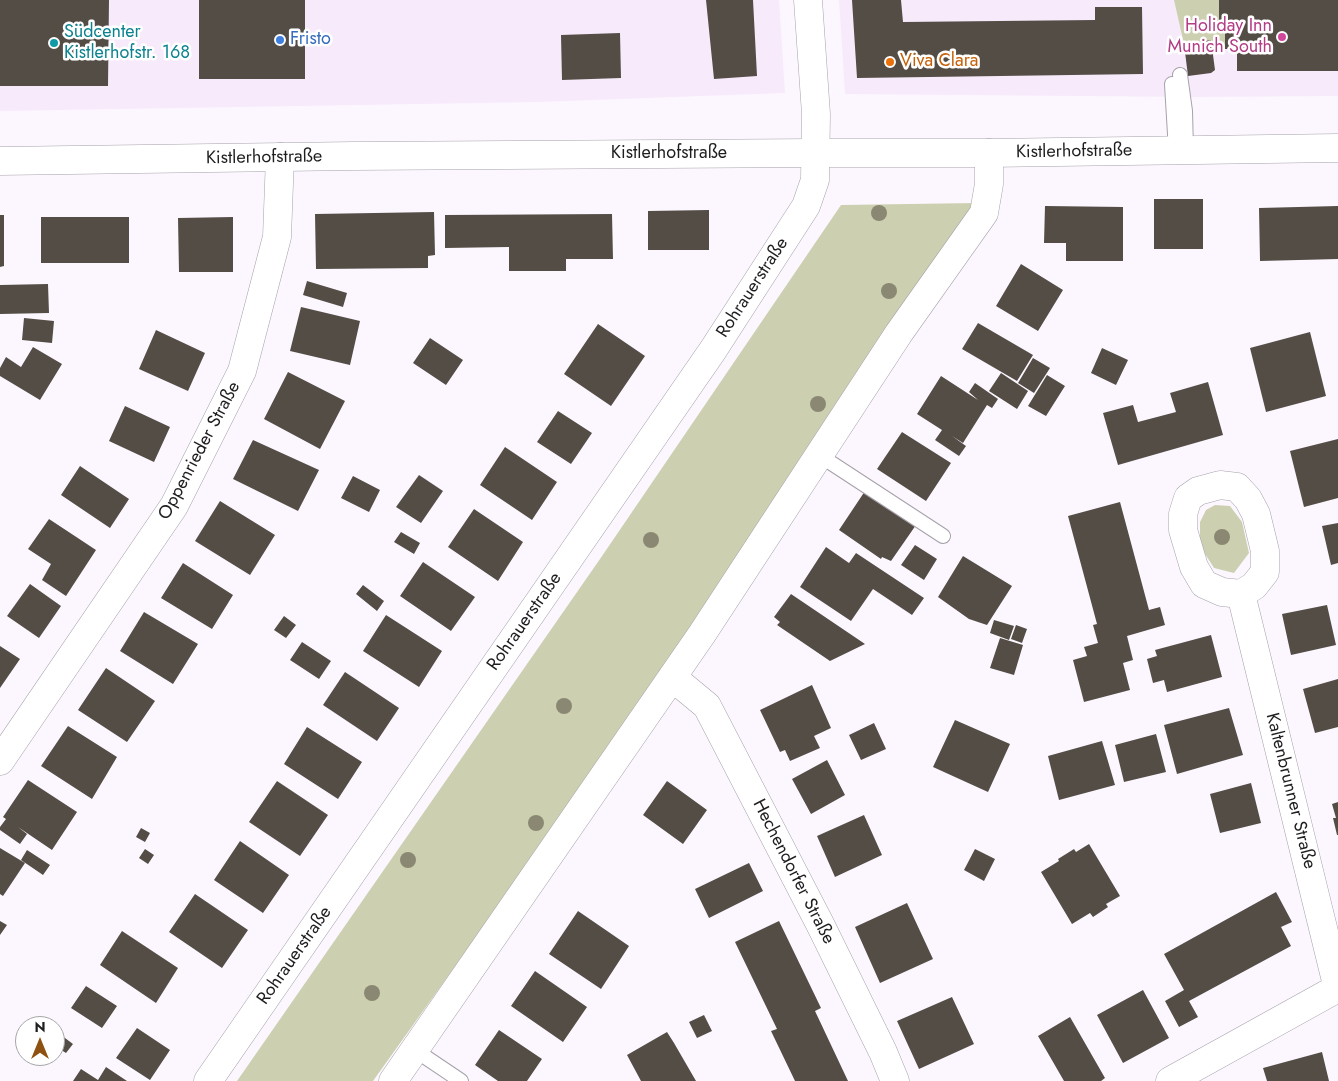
<!DOCTYPE html>
<meta charset="utf-8">
<style>
body{margin:0}
#map{position:relative;width:1338px;height:1081px;overflow:hidden;background:#fcf7ff;font-family:Jost,sans-serif}
canvas{display:block}
.north{position:absolute;left:15px;top:1016px;width:50px;height:50px;box-sizing:border-box;background:#fff;border:1px solid #a5a5a6;border-radius:50%;rotate:0deg;font-size:14px;font-weight:700;line-height:20px;text-align:center;color:#1f1d20}
.north::after{content:'';display:block;margin:auto;width:18px;height:22px;background:#8e5111;clip-path:polygon(50% 0,100% 100%,50% 72%,0 100%)}
</style>
<div id="map">
<canvas width="1338" height="1081"></canvas>
<div class="north">N</div>
</div>
<script>
const ctx = document.querySelector('canvas').getContext('2d');
ctx.lineJoin = 'round';
function fill(path, color) { ctx.fillStyle = color; ctx.fill(path, 'evenodd'); }
const poly = rows => new Path2D(rows.map(r => 'M' + r).join(''));
function trace(path, color, width, dash) { ctx.strokeStyle = color; ctx.lineWidth = width; ctx.lineCap = dash ? 'butt' : 'round'; ctx.setLineDash(dash || []); ctx.stroke(path); }
function drawText(font, color, halo, rows, align = 'center') {
  ctx.font = font + ' Jost,sans-serif'; ctx.lineWidth = 5; ctx.setLineDash([]); ctx.textBaseline = 'middle'; ctx.strokeStyle = halo; ctx.fillStyle = color; for (const [text, x, y, turn = 0] of rows) {
    ctx.save(); ctx.translate(x, y); ctx.rotate((+turn || 0) * Math.PI / 180); ctx.textAlign = isNaN(turn) ? turn : align; if (halo) ctx.strokeText(text, 0, 0); ctx.fillText(text, 0, 0); ctx.restore();
  }
}
fill(poly([
 [0,0,779,0,785,93,538,102,0,111],
 [839,0,1338,0,1338,96,1195,97,845,94]
]), '#f7ebfb');
fill(poly([
 [1174,0,1219,0,1225,25,1225,49,1212,49,1211,40,1184,44],
 [976,203,644,702,373,1081,237,1081,600,559,841,205],
 [1215,505,1230,506,1242,522,1249,553,1234,573,1214,568,1200,546,1200,522,1206,510]
]), '#cdd0b0');
fill(poly([
 [0,0,109,0,108,86,0,86],
 [199,0,305,0,305,79,199,79],
 [706,0,753,0,757,76,714,79],
 [852,0,901,0,903,22,1095,20,1095,7,1142,7,1143,74,857,78],
 [1219,0,1338,0,1338,71,1237,71,1237,49,1225,49,1225,25,1219,25],
 [620,33,621,78,562,80,561,35],
 [1211,40,1215,70,1211,73,1188,76,1184,44],
 [1154,199,1203,199,1203,249,1154,249],
 [1045,206,1123,207,1123,261,1066,261,1066,243,1044,243],
 [1338,206,1338,259,1260,261,1259,208],
 [709,210,709,250,648,250,648,211],
 [434,212,435,255,428,256,428,268,316,269,315,214],
 [612,214,613,259,566,259,566,271,509,271,509,247,445,248,445,215],
 [0,215,4,215,4,266,0,267],
 [41,217,129,217,129,263,41,263],
 [233,217,233,272,179,272,178,218],
 [1021,264,1063,290,1038,331,996,306],
 [307,281,347,293,343,307,303,295],
 [48,284,49,313,0,314,0,285],
 [301,307,360,321,350,365,290,351],
 [24,318,54,321,52,343,22,340],
 [978,323,1033,355,1017,381,962,349],
 [598,324,645,356,611,406,564,374],
 [156,330,205,353,188,391,139,369],
 [1310,332,1326,396,1266,412,1250,348],
 [430,338,463,360,446,385,413,363],
 [33,347,62,364,40,400,0,376,0,368,6,357,21,367],
 [1102,348,1128,360,1116,385,1091,373],
 [1033,358,1050,368,1034,393,1018,383],
 [288,372,345,401,320,449,264,419],
 [1001,373,1028,391,1017,409,989,391],
 [1047,375,1065,386,1046,416,1028,406],
 [941,376,978,400,969,392,975,383,998,399,992,408,987,405,963,443,952,436,966,446,959,456,935,440,942,430,917,414],
 [1208,382,1223,435,1118,465,1103,413,1133,405,1138,422,1176,412,1170,393],
 [125,406,170,427,154,462,109,441],
 [558,411,592,433,571,464,537,442],
 [902,432,951,463,926,501,877,469],
 [1338,439,1338,498,1304,507,1290,451],
 [253,440,319,470,298,511,233,479],
 [505,447,557,482,532,520,480,485],
 [80,466,129,499,110,528,61,495],
 [419,475,443,491,421,523,396,507],
 [353,476,380,490,369,512,341,498],
 [865,491,916,525,891,561,882,557,881,559,839,530],
 [220,501,275,535,250,575,195,541],
 [1120,502,1149,610,1160,607,1165,625,1127,636,1133,660,1123,663,1130,690,1084,702,1073,660,1087,656,1084,647,1098,643,1093,625,1097,624,1068,516],
 [474,509,523,542,498,581,448,547],
 [49,519,96,550,66,596,42,580,51,564,28,549],
 [1338,523,1338,563,1331,565,1322,526],
 [401,532,420,543,414,554,394,542],
 [915,545,937,559,924,580,901,565],
 [826,547,849,563,856,553,924,598,912,615,873,589,851,621,800,587],
 [963,556,1012,586,987,625,969,619,938,597],
 [423,562,475,597,451,631,400,596],
 [183,563,233,595,212,629,161,598],
 [30,584,61,606,39,638,7,616],
 [363,585,384,601,377,611,356,594],
 [791,594,865,644,830,661,777,625,780,622,774,617],
 [1327,605,1336,645,1291,655,1282,614],
 [144,612,198,644,173,684,120,651],
 [386,615,442,651,419,687,363,651],
 [284,616,296,625,286,638,274,630],
 [994,620,1014,626,1009,640,990,633],
 [1016,625,1027,629,1022,643,1011,639],
 [1211,635,1222,677,1167,692,1164,680,1153,683,1147,659,1157,656,1155,650],
 [1000,638,1023,645,1014,675,990,668],
 [302,642,331,661,319,679,290,660],
 [0,646,20,659,0,688],
 [106,668,155,701,127,742,78,710],
 [345,672,399,708,377,741,323,705],
 [1338,679,1338,727,1315,733,1303,689],
 [812,685,831,728,814,736,820,748,790,761,785,750,780,752,760,710],
 [1229,708,1243,755,1177,774,1164,725],
 [955,720,1010,744,988,792,933,767],
 [874,723,886,749,861,760,849,735],
 [68,726,117,757,92,799,41,766],
 [307,727,362,762,338,799,284,764],
 [1156,734,1166,772,1124,782,1115,745],
 [1102,741,1115,785,1059,800,1048,756],
 [827,760,845,795,811,814,792,779],
 [28,780,77,812,52,850,18,827,27,834,20,844,0,830,0,827,6,819,3,817],
 [277,781,328,815,300,856,249,822],
 [667,781,707,810,683,844,643,815],
 [1251,783,1261,823,1220,833,1210,794],
 [1338,802,1338,835,1337,835,1333,818,1336,818,1332,804],
 [864,815,882,855,835,877,817,836],
 [141,828,150,833,145,842,136,837],
 [240,841,289,875,263,913,214,880],
 [1089,844,1120,896,1106,904,1108,907,1093,917,1090,913,1072,924,1041,872,1059,861,1058,859,1074,849,1076,852],
 [0,848,25,863,3,896,0,894],
 [145,849,154,855,148,864,139,858],
 [975,849,995,859,984,881,964,870],
 [27,850,50,865,43,875,21,860],
 [749,863,763,891,709,918,695,889],
 [1276,892,1292,922,1281,927,1291,946,1189,1001,1198,1017,1179,1027,1165,1001,1184,990,1164,954],
 [195,894,248,930,222,968,169,932],
 [907,903,933,959,880,983,855,927],
 [578,911,629,946,601,989,549,954],
 [0,921,7,925,0,935],
 [779,921,821,1008,815,1011,848,1081,795,1081,771,1031,777,1029,735,942],
 [122,931,178,968,156,1003,100,965],
 [535,971,587,1007,563,1042,511,1006],
 [86,986,117,1006,102,1028,71,1008],
 [1143,990,1169,1038,1123,1063,1097,1015],
 [952,997,974,1044,919,1069,897,1021],
 [704,1015,712,1031,697,1038,689,1022],
 [1070,1017,1105,1078,1101,1081,1064,1081,1038,1036],
 [137,1028,170,1050,150,1080,116,1058],
 [499,1030,542,1059,527,1081,498,1081,475,1065],
 [667,1032,674,1043,696,1081,641,1081,627,1055],
 [61,1035,73,1044,66,1053,55,1046],
 [1322,1052,1329,1081,1267,1081,1263,1068],
 [106,1067,127,1081,73,1081,81,1069,98,1080]
]), '#534d46');
const lane = poly([
 [1180,75,1185,111,1186,150],
 [1172,84,1176,151],
 [819,455,943,536],
 [415,1050,461,1081]
]);
const street = poly([
 [1220,485,1237,487,1248,499,1256,514,1265,551,1265,572,1254,586,1241,594,1222,592,1204,584,1194,567,1183,530,1183,514,1188,498,1198,491,1220,485],
 [1241,594,1338,989],
 [672,677,707,706,821,926,883,1052,895,1081],
 [0,761,174,506,242,371,277,237,280,157],
 [208,1081,713,350,806,206,815,180,816,114,808,0],
 [393,1081,702,634,899,333,984,213,989,184,989,153],
 [1170,1081,1338,988]
]);
const secondary = poly([
 [0,161,354,156,816,153,989,153,1338,148]
]);
trace(lane, '#a7a1aa', 16);
trace(street, '#a7a1aa', 29);
trace(secondary, '#a7a1aa', 29);
trace(lane, '#fff', 14);
trace(street, '#fff', 28);
trace(secondary, '#fff', 28);
ctx.fillStyle = '#8a8873';
for (const [x, y] of [
 [879,213],
 [889,291],
 [818,404],
 [1222,537],
 [651,540],
 [564,706],
 [536,823],
 [408,860],
 [372,993]
]) { ctx.beginPath(); ctx.arc(x, y, 8, 0, 2 * Math.PI); ctx.fill(); }
for (const [x, y, r, color] of [
 [1282,37,5,"#d1479c"],
 [280,40,5,"#3f7fe0"],
 [54,43,5,"#0f9aa8"],
 [890,62,5,"#e8710a"]
]) { const dot = new Path2D(); dot.arc(x, y, r, 0, 2 * Math.PI); ctx.fillStyle = color; ctx.fill(dot); trace(dot, '#fff', 2); }
drawText('18px', '#b23c85', '#fff', [
 ["Holiday Inn",1272,27],
 ["Munich South",1272,48]
], 'right');
drawText('18px', '#0d838f', '#fff', [
 ["Südcenter",64,33],
 ["Kistlerhofstr. 168",64,54]
], 'left');
drawText('18px', '#366cbe', '#fff', [
 ["Fristo",290,40]
], 'left');
drawText('18px', '#c56008', '#fff', [
 ["Viva Clara",900,62]
], 'left');
drawText('18px', '#1f1d20', '#fff', [
 ["Kistlerhofstraße",1074,152,-1],
 ["Kistlerhofstraße",669,154],
 ["Kistlerhofstraße",264,158,-1],
 ["Rohrauerstraße",753,288,-57],
 ["Oppenrieder Straße",200,451,-62],
 ["Rohrauerstraße",525,622,-55],
 ["Kaltenbrunner Straße",1290,791,76],
 ["Hechendorfer Straße",793,872,63],
 ["Rohrauerstraße",295,956,-55]
]);
</script>
